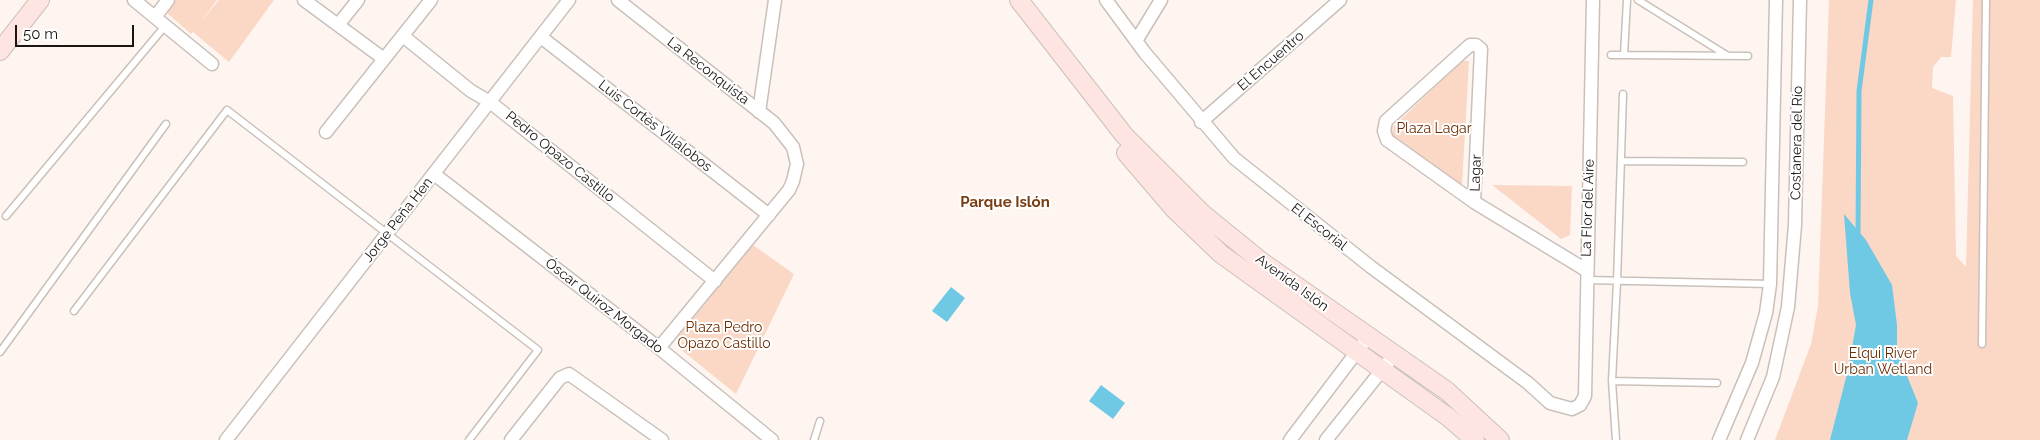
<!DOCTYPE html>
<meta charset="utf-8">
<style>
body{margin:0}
#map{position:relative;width:2040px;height:440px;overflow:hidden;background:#fef5f0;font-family:Raleway,sans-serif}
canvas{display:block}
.scale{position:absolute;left:15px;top:25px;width:119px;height:22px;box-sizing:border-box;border:2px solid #191513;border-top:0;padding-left:6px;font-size:15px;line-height:18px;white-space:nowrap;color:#191513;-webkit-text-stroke:4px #fff;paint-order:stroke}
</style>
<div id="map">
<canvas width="2040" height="440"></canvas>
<div class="scale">50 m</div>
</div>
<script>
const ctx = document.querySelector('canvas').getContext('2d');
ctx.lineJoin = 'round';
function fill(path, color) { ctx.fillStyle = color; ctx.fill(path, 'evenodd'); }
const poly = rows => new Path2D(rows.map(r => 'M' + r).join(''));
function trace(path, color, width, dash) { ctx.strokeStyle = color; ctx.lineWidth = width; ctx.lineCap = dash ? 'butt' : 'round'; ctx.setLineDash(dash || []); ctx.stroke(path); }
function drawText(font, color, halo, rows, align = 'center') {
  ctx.font = font + ' Raleway,sans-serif'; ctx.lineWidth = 4; ctx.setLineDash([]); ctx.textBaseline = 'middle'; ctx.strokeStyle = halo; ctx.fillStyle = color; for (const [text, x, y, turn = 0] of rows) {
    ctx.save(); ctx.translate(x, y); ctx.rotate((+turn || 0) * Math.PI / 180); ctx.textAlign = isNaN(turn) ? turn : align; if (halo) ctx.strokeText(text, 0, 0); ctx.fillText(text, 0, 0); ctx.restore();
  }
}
fill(poly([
 [176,0,217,0,200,23,219,0,274,0,229,62,193,32,191,34,166,12],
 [1829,0,1956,0,1951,57,1941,57,1933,67,1932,88,1953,96,1956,256,1966,267,1973,0,2040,0,2040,440,1775,440,1811,344,1818,306],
 [1462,61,1469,61,1462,186,1394,139,1392,134,1393,127],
 [1492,185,1572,186,1570,235,1561,239],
 [753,245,794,274,736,394,679,348,677,338]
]), '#fbd7c5');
fill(poly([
 [1844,214,1866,240,1892,285,1897,325,1897,351,1918,403,1907,440,1830,440,1848,370,1856,325,1850,293],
 [951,287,965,298,947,322,932,311],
 [1101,385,1125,403,1113,419,1089,401]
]), '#6fc9e5');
trace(poly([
 [1858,236,1859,91,1871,0]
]), '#6fc9e5', 5);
const lane = poly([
 [1627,0,1624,55,1748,56],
 [1638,0,1728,56],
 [1611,55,1624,55],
 [1621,161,1743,162],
 [6,216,165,26],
 [1586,280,1770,284],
 [74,311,227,110,538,350,469,440],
 [1982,344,1986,0],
 [0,352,166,124],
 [1612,381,1717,383],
 [814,440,820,421],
 [1616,440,1612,381,1617,282,1623,94]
]);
const street = poly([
 [134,0,212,64],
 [304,0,384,59],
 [618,0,774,123,793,147,797,164,793,181,789,190,659,348],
 [1106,0,1145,53,1234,158,1371,267,1528,383,1550,403,1572,409,1580,405,1585,396,1593,0],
 [155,17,168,0],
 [338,25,358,0],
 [403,36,471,91,490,102,715,281],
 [541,37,769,215],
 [1136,41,1161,0],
 [759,112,775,0],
 [1201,122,1340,0],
 [326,132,431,0],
 [434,174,659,348,772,440],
 [1474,202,1481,49,1476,45,1470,45,1386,121,1384,131,1387,140,1474,202,1586,270],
 [226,440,569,0],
 [511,440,560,378,569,374,662,440],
 [1290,440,1368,337],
 [1326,440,1394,355],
 [1719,440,1752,363,1766,313,1770,284,1776,0],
 [1747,440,1773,377,1788,307,1795,225,1800,0]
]);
const secondary = poly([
 [1019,0,1124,135,1203,214,1262,262,1447,391,1500,440],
 [0,51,40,0],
 [1126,153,1174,209,1221,254,1448,417,1475,440]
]);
trace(lane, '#cac0ba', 9);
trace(street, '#cac0ba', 15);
trace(secondary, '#cac0ba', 20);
trace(lane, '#fff', 6);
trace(street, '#fff', 12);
trace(secondary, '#fee5e1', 18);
drawText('14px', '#191513', '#fff', [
 ["El Encuentro",1271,61,-41],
 ["La Reconquista",708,71,38],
 ["Luis Cortés Villalobos",655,126,38],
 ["Costanera del Río",1797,143,-89],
 ["Pedro Opazo Castillo",560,157,39],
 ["Lagar",1476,173,-88],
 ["La Flor del Aire",1588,208,-88],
 ["Jorge Peña Hen",398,220,-52],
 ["El Escorial",1319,227,38],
 ["Avenida Islón",1292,283,36],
 ["Óscar Quiroz Morgado",604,306,38]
]);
drawText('14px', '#6b2e02', '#fff', [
 ["Plaza Lagar",1434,129],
 ["Plaza Pedro",724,328],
 ["Opazo Castillo",724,344],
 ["Elqui River",1883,354],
 ["Urban Wetland",1883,370]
]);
drawText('bold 15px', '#793d11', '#fff', [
 ["Parque Islón",1005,202]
]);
</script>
